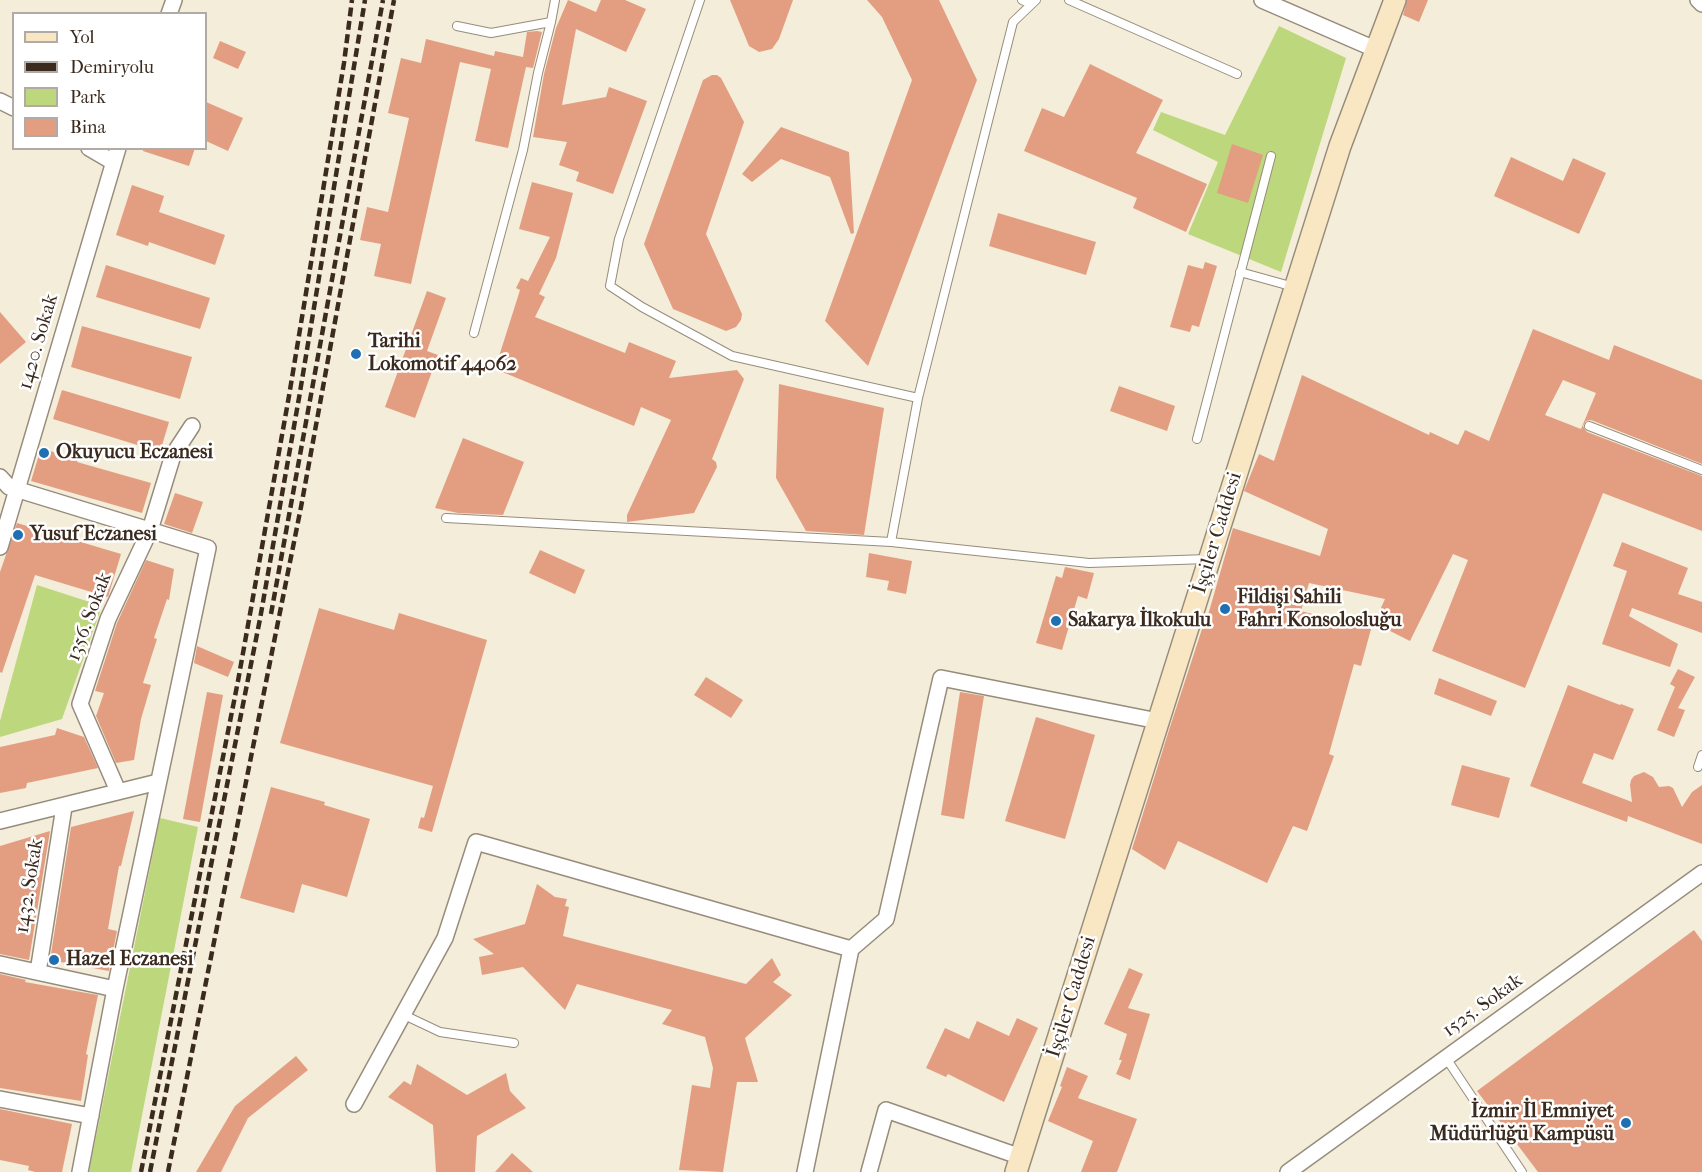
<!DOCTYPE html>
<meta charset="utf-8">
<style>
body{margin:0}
#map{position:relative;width:1702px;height:1172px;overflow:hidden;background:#f3edd9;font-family:"IM FELL French Canon",serif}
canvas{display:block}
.legend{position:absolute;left:12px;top:12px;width:195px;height:138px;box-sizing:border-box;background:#fff;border:2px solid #b1aaa5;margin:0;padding:8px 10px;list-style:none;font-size:18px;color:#3b2a1e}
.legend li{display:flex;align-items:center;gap:12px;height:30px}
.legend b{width:30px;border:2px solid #b1aaa5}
</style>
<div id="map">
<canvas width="1702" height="1172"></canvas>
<ul class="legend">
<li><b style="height:8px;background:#f9e7c3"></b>Yol</li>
<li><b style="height:8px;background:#3b2a1e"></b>Demiryolu</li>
<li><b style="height:16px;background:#bdd77c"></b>Park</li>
<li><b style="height:16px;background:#e39e81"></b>Bina</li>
</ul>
</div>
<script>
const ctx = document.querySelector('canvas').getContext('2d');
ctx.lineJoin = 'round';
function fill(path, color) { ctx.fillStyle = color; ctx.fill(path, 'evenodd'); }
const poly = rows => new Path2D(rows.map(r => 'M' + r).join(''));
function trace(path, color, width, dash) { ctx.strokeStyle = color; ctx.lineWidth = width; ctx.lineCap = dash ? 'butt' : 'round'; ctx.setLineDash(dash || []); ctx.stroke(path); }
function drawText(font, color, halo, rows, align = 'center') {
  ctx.font = font + ' "IM FELL French Canon",serif'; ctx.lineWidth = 5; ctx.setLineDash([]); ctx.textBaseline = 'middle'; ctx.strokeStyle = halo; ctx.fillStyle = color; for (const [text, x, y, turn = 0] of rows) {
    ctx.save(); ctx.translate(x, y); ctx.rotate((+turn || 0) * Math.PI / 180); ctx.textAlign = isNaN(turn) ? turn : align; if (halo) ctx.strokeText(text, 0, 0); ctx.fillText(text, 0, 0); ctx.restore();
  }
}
fill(poly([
 [1279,26,1346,58,1281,272,1188,234,1218,162,1153,130,1161,112,1225,135],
 [37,585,102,606,62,719,0,737,0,721],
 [160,818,198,827,131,1172,89,1172]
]), '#bdd77c');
fill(poly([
 [568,0,596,12,601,0,625,0,646,9,626,52,576,29,562,105,606,97,609,87,647,101,613,194,576,181,579,172,559,165,567,142,533,137,544,74,556,28],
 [730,0,793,0,779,39,772,49,759,52,749,46],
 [867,0,939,0,977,80,868,366,825,321,912,80,882,17],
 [1407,0,1428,0,1419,22,1403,15],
 [537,31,542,32,533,68,526,67,508,148,475,141,491,69,460,62,411,284,374,276,381,244,360,240,367,207,388,212,409,118,388,113,401,58,421,63,426,39,494,56,495,51,523,57,527,32],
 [220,41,246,52,238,69,213,58],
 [1090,64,1163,100,1136,153,1207,184,1186,232,1133,208,1137,198,1024,151,1042,108,1064,117],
 [712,75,717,75,721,78,744,122,706,234,742,314,741,320,736,327,726,331,673,309,644,244,703,80],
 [206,102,243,118,228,151,206,141],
 [781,127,849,152,854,233,851,234,830,177,781,159,752,182,742,174],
 [1232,144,1263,155,1248,203,1217,193],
 [143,148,195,148,189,166,143,151],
 [1511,157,1563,181,1573,158,1606,173,1579,234,1494,196],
 [532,182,573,193,556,258,539,294,545,297,535,317,625,353,629,342,676,361,669,378,737,370,744,379,712,459,716,462,717,467,694,513,627,522,627,515,671,420,641,407,634,426,495,369,520,290,516,288,521,278,528,281,550,237,519,229],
 [132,185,164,196,159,212,225,235,215,265,149,242,148,246,116,235],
 [998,213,1096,242,1086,275,989,246],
 [1205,262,1217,266,1199,327,1192,325,1190,332,1170,327,1188,265,1203,269],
 [106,265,210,298,200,329,96,297],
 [427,291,446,298,427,351,438,355,415,418,385,407],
 [0,312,26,342,0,364],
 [82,326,192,357,180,399,71,367],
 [1533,329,1609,360,1614,345,1702,380,1702,464,1591,420,1586,421,1583,426,1587,432,1702,476,1702,531,1603,493,1525,688,1432,651,1468,560,1453,554,1410,641,1374,623,1385,599,1309,583,1301,611,1371,629,1361,666,1354,664,1329,754,1334,756,1307,831,1293,826,1267,883,1178,841,1165,870,1132,849,1169,730,1202,629,1204,629,1233,528,1320,556,1328,529,1244,491,1259,454,1274,461,1302,375,1429,435,1430,432,1458,445,1465,430,1489,441],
 [1563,380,1596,393,1581,429,1545,415],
 [779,384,884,408,864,535,806,531,776,478],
 [1119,386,1175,406,1167,431,1110,411],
 [62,390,169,422,160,452,53,419],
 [463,438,524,462,503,515,458,513,435,508],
 [41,448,78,460,77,462,151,483,142,513,31,481],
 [175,493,203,502,192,533,164,524],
 [17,523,121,554,108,597,35,575,2,673,0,672,0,572],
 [1622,542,1688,568,1678,594,1702,602,1702,633,1632,608,1629,616,1678,644,1670,667,1602,644,1627,571,1613,566],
 [540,550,585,570,575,594,529,573],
 [869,553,912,561,906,594,887,590,889,581,866,577],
 [146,560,174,569,169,600,167,599,154,638,157,639,143,683,151,685,141,719,134,760,116,763,96,716,104,693,95,691,117,623],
 [1065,567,1094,573,1087,599,1078,596,1062,650,1036,643,1056,576,1062,578],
 [319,608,394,630,399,613,487,640,432,832,418,828,421,817,424,818,433,786,280,743],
 [197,646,234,662,228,677,194,663],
 [1678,669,1695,677,1678,708,1685,710,1674,737,1657,730,1675,687,1670,684],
 [706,677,743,700,731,718,694,695],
 [1439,678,1497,701,1491,716,1434,694],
 [1568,685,1620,705,1621,704,1634,709,1613,760,1594,753,1582,783,1632,802,1630,785,1631,780,1634,776,1644,772,1653,777,1659,787,1669,786,1673,788,1682,807,1692,792,1702,785,1702,844,1628,816,1627,822,1530,786],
 [207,692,223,695,200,822,183,819],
 [960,692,984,696,964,819,941,815],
 [1036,717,1095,735,1065,839,1005,821],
 [57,728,84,737,98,768,27,783,26,788,0,793,0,747,55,735],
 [1462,765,1510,778,1499,818,1451,805],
 [271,787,325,802,324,805,370,819,347,897,302,884,294,913,240,898],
 [134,811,121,866,119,866,108,929,117,931,109,971,50,960,71,827],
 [50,831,29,960,0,954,0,846],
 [537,884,555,897,567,899,565,906,569,907,563,936,746,984,772,958,781,975,773,982,792,995,745,1038,758,1082,737,1082,723,1172,679,1170,692,1085,710,1088,713,1068,705,1037,662,1024,672,1010,577,984,565,1010,523,967,482,975,479,957,494,954,473,939,525,924],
 [1694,930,1702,941,1702,1172,1538,1172,1477,1091],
 [1129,968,1143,974,1128,1008,1150,1014,1130,1080,1116,1074,1122,1060,1119,1060,1127,1034,1104,1024],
 [0,974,26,980,25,982,98,995,86,1054,88,1055,81,1101,0,1088],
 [1017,1018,1038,1028,1004,1102,948,1074,946,1077,926,1068,945,1028,969,1039,977,1021,1009,1036],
 [296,1056,308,1070,248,1118,221,1172,196,1172,235,1106],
 [417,1064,467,1095,506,1073,510,1091,526,1108,477,1136,475,1172,436,1172,433,1125,388,1097,404,1081,411,1085],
 [1067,1067,1088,1076,1078,1098,1137,1119,1117,1172,1081,1172,1093,1141,1048,1121,1062,1087,1060,1086],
 [0,1109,72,1124,62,1172,35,1172,28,1170,29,1166,0,1160],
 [512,1153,533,1172,495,1172]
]), '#e39e81');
const lane = poly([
 [700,0,619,239,610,286,642,307,732,356,918,398],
 [1022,0,1031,4],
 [1069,0,1237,74],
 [457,26,491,33,551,22,555,0],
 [1240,272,1294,287],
 [474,333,523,150,538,73,551,22],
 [1589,426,1702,470],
 [1197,439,1271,156],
 [446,518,891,542,1089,563,1208,559],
 [891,542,918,398,1013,22,1036,0],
 [1698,767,1702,755],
 [404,1015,440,1032,514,1043],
 [1446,1058,1522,1172]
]);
const street = poly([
 [1262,0,1377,50],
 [1698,0,1702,4],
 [169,14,174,0],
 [0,101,14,108],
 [89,148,113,162],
 [0,477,9,487,208,548,115,989,80,1172],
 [0,547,118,148],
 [118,791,80,704,108,619,150,530,173,455,192,426],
 [0,821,158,782],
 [0,964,115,989],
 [38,972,64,807],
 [0,1099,91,1116],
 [354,1104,445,938,476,842,851,949],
 [805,1172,851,949,886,919,941,678,1158,721],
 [869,1172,886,1110,1021,1157],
 [1288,1172,1702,873]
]);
const secondary = poly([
 [1016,1172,1340,146,1395,0]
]);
trace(lane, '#978c7c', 10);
trace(street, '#978c7c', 18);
trace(secondary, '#978c7c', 24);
trace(lane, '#fff', 8);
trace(street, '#fff', 15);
trace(secondary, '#f9e7c3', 21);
trace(poly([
 [271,614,383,0],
 [141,1172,238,681,289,396,344,63,352,0],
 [150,1172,260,619,299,398,365,0],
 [168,1172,301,507,394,0]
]), '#3b2a1e', 4.5, [9, 4.5]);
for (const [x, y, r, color] of [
 [356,354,6,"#1f6fb2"],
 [44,453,6,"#1f6fb2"],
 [18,535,6,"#1f6fb2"],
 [1225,609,6,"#1f6fb2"],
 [1056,621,6,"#1f6fb2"],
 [54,960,6,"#1f6fb2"],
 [1626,1123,6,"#1f6fb2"]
]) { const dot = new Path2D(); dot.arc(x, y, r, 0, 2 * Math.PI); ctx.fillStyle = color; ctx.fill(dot); trace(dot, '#fff', 2); }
drawText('20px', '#3b2a1e', '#fff', [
 ["1420. Sokak",39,342,-74],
 ["İşçiler Caddesi",1218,533,-73],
 ["1356. Sokak",90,617,-69],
 ["1432. Sokak",30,886,-81],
 ["İşçiler Caddesi",1072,997,-73],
 ["1525. Sokak",1483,1006,-36]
]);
drawText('bold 20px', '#3b2a1e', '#fff', [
 ["Tarihi",368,342],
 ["Lokomotif 44062",368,365],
 ["Okuyucu Eczanesi",56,453],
 ["Yusuf Eczanesi",30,535],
 ["Fildişi Sahili",1237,598],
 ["Fahri Konsolosluğu",1237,621],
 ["Sakarya İlkokulu",1068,621],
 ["Hazel Eczanesi",66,960],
 ["İzmir İl Emniyet",1614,1112,"right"],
 ["Müdürlüğü Kampüsü",1614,1135,"right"]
], 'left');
</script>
